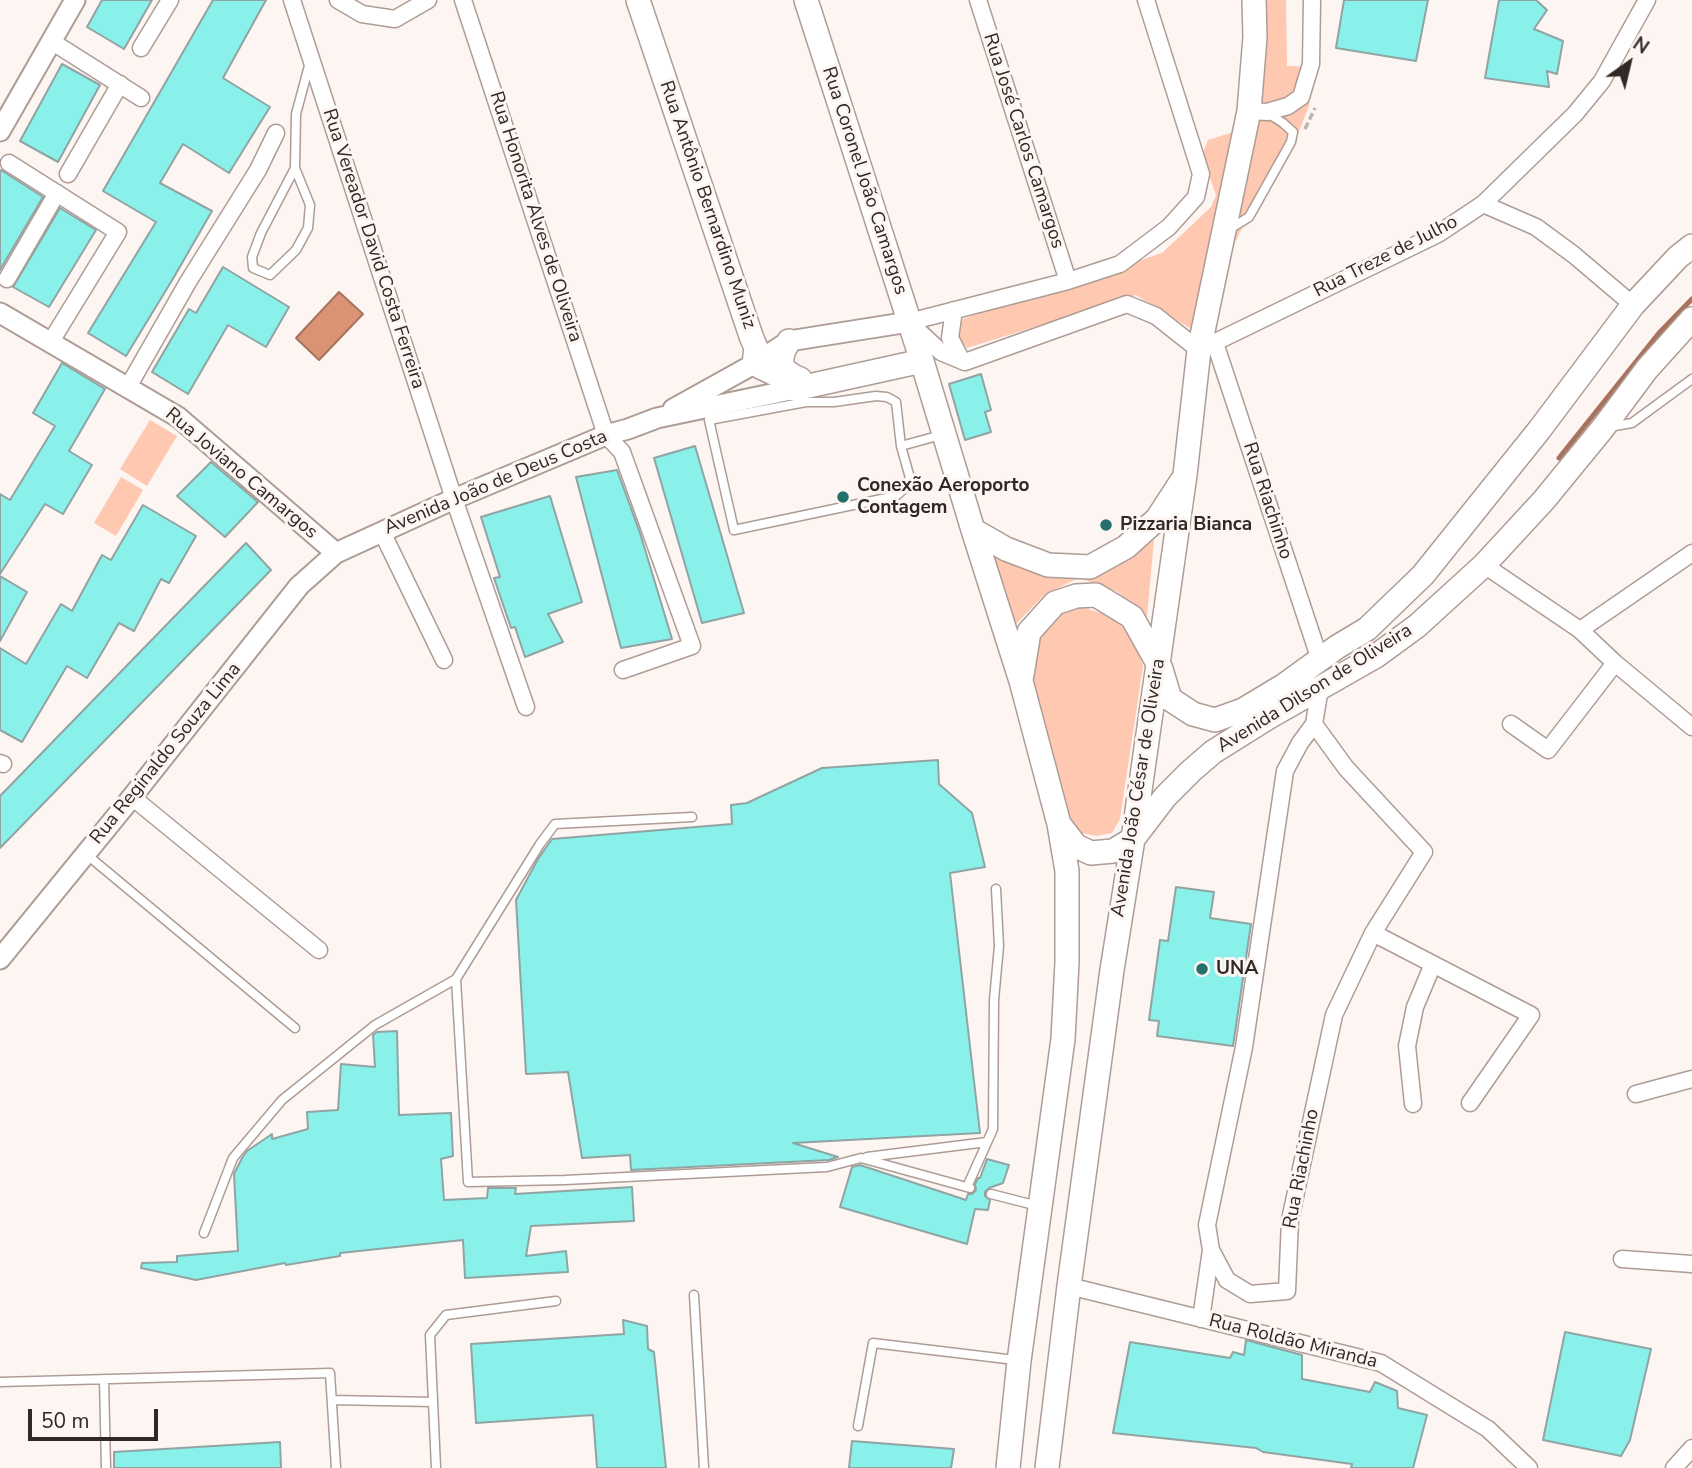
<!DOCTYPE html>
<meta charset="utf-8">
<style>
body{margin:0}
#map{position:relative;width:1692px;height:1468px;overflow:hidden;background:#fdf5f2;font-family:"Nunito Sans",sans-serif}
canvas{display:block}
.north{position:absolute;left:1594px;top:28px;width:70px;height:70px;-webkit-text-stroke:5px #fdf5f2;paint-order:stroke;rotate:34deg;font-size:19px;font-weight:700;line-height:28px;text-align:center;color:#2f2825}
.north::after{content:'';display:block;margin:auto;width:24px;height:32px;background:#2f2825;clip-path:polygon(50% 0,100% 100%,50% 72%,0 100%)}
.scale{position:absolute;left:28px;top:1409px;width:130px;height:32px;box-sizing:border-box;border:4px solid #2f2825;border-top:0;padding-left:9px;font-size:21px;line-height:24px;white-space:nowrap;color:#2f2825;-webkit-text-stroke:5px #fdf5f2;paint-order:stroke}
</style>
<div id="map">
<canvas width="1692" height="1468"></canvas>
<div class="north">N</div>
<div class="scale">50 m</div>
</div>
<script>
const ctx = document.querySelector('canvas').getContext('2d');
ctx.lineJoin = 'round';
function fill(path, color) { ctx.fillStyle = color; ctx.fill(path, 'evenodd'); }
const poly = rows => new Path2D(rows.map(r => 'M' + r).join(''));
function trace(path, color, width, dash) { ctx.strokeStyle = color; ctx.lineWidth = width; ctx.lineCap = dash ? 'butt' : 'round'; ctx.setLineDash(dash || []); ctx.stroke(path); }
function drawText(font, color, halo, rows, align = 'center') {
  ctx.font = font + ' "Nunito Sans",sans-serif'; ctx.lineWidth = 6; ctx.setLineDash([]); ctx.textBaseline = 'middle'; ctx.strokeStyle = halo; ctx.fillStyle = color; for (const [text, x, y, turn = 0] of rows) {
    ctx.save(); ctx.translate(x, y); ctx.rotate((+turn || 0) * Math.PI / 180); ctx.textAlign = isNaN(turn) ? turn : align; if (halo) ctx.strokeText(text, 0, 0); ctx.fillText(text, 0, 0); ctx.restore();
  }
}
fill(poly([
 [1266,0,1286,0,1287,66,1314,67,1309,106,1289,157,1243,226,1193,330,1136,295,967,348,957,336,957,321,1162,253,1211,207,1216,195,1202,155,1208,140,1256,125],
 [150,420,177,436,147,486,120,469],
 [121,477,143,490,116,536,94,523],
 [1154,540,1147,616,1116,591,1079,578,1045,594,1016,624,989,552,1079,575,1130,558],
 [1084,608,1104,614,1121,625,1135,643,1143,666,1120,819,1112,833,1096,836,1082,833,1069,818,1032,681,1034,658,1042,633,1060,612]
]), '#fec8b1');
const water = poly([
 [339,292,363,314,319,360,296,338,339,292]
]);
fill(water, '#da9374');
trace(water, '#a7735c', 2);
trace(poly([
 [1559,458,1659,333,1692,299]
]), '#a7735c', 5);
const building = poly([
 [102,0,152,0,124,49,87,27,102,0],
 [213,0,266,0,223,78,270,107,229,173,183,144,160,183,212,211,174,277,126,356,88,333,156,222,103,191,213,0],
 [1344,0,1428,0,1416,61,1336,48,1344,0],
 [1499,0,1536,0,1547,10,1534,29,1563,41,1557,74,1547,71,1549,87,1485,78,1499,0],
 [62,64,100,85,58,162,20,141,62,64],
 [1,170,43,197,0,270,0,172,1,170],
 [60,208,96,230,49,307,13,287,60,208],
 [223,267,289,307,266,347,228,325,188,394,152,372,189,309,196,313,223,267],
 [62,363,105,389,69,451,92,465,63,514,45,504,0,574,0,494,10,500,55,426,33,413,62,363],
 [981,374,991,410,985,412,991,432,965,440,949,384,981,374],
 [695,446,744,613,702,623,654,458,695,446],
 [211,462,258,502,225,537,177,496,211,462],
 [617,470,640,533,672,639,621,648,576,477,617,470],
 [550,496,582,602,548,614,563,642,525,657,515,627,511,628,494,578,500,577,481,517,550,496],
 [143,505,196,536,169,583,161,579,134,631,119,623,87,678,67,666,22,742,0,730,0,648,26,664,61,604,72,611,102,555,111,560,143,505],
 [246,543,271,570,0,848,0,796,246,543],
 [0,576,27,592,0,641,0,576],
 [938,760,939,784,972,813,985,867,950,873,980,1133,793,1143,838,1157,829,1160,631,1170,630,1155,582,1158,568,1072,526,1074,516,900,538,859,552,839,732,824,731,805,747,803,822,768,938,760],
 [1176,887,1214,892,1210,918,1251,924,1233,1046,1157,1036,1159,1021,1149,1020,1160,940,1168,941,1176,887],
 [397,1031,399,1115,451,1113,453,1156,441,1159,444,1200,487,1198,488,1188,516,1188,515,1194,632,1187,634,1221,531,1226,526,1256,566,1251,568,1272,465,1278,463,1240,340,1253,340,1256,286,1265,285,1263,196,1280,141,1268,142,1263,177,1262,177,1256,238,1251,234,1174,242,1158,247,1151,272,1134,272,1139,308,1129,307,1112,338,1110,341,1064,375,1067,373,1035,377,1032,397,1031],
 [987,1159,1009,1165,1003,1183,989,1188,985,1192,985,1196,990,1200,988,1210,975,1209,967,1244,840,1207,852,1167,860,1165,966,1200,968,1194,972,1194,976,1190,975,1184,978,1178,980,1178,987,1159],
 [623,1320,647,1326,648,1349,654,1352,666,1468,597,1468,593,1415,476,1423,471,1344,624,1334,623,1320],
 [1565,1332,1651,1349,1630,1440,1621,1456,1543,1440,1565,1332],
 [1246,1340,1302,1355,1302,1379,1370,1392,1375,1382,1397,1391,1398,1408,1427,1415,1413,1468,1351,1468,1352,1464,1263,1452,1256,1448,1113,1433,1130,1342,1230,1358,1233,1352,1244,1355,1246,1340],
 [852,1441,954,1449,951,1468,849,1468,852,1441],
 [280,1442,281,1468,114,1468,114,1452,280,1442]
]);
fill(building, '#8af0ea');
trace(building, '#90a4a3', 2);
const service = poly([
 [295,168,261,233,252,257,253,268,270,275,296,250,308,228,310,205,295,168,296,114,310,62],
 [1228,230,1249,217,1291,142,1293,132,1283,123,1269,114],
 [797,392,806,402,834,402,876,396,887,397,896,402,901,446,910,478,906,487,896,496,734,530,709,420,806,402],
 [1609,427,1632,423,1692,379],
 [901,446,941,435],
 [86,854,295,1028],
 [456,979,468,1182,565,1180,827,1167,861,1158,970,1188],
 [867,1157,987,1142],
 [967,1187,993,1129,994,1000,999,946,996,889],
 [991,1194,1038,1206],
 [204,1233,233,1158,282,1100,375,1025,456,979,540,844,555,824,692,817],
 [694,1295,704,1468],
 [104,1379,106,1468],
 [0,1382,330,1373,336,1468],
 [332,1400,433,1402],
 [858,1426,873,1343,1015,1360],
 [436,1468,430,1335,446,1315,556,1301]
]);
const minor = poly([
 [292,0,454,499,526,707],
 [338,0,362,14,395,19,428,0],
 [463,0,606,435,622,452,692,646,623,670],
 [978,0,1068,281],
 [51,41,141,98],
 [141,48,170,0],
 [1249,111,1267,112,1288,106,1301,97,1311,64,1312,0],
 [9,163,118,232,50,343],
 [68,174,120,84],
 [1483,204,1536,227,1574,255,1633,305],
 [7,279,57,193],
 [954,310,950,338,962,361],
 [909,322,1068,281,1120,264,1169,227,1196,197,1201,174,1146,0],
 [911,324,941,352,965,362,1127,304,1156,316,1199,350,1438,234,1483,204,1575,114,1602,81,1647,0],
 [1215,343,1320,660],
 [128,387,188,282,258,170,276,133],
 [382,532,444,660],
 [1484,565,1580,630,1615,663,1692,727],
 [1580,630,1692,553],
 [1314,724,1346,768,1424,852,1373,933,1334,1015,1290,1220,1287,1291,1250,1294,1227,1280,1211,1250,1207,1225,1244,1047,1285,771,1300,743,1314,724,1320,688],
 [1511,724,1548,750,1615,663],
 [0,763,3,764],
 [132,797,319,950],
 [1373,933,1531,1015,1470,1103],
 [1636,1094,1692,1079],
 [1413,1104,1407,1046,1415,1007,1433,964],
 [1622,1259,1692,1264],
 [1069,1286,1381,1363,1488,1429,1529,1468],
 [1201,1319,1211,1250],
 [1674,1468,1692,1448]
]);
const tertiary = poly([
 [0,131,75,0],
 [0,313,178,417,336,553],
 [673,409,754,364,789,341,909,322],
 [0,959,132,797,299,586,336,553,454,499,606,435,628,429,657,418,795,389]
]);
const secondary = poly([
 [638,0,751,336,756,348,754,364,779,376,795,389,922,361],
 [806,0,922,361,973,530,1021,681,1059,824,1067,871,1067,962,1063,1039,1019,1361,1008,1468],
 [789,341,783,352,781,364,786,371,795,377,800,379],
 [973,530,1006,549,1048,565,1090,567,1126,547,1157,519,1181,482],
 [1022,675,1029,632,1055,603,1076,596,1096,595,1132,617,1161,669,1170,699,1193,714,1215,720,1243,710,1283,686,1337,647,1367,629,1423,575,1540,429,1633,305,1678,257,1692,246],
 [1059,824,1076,846,1091,853,1113,851,1133,839,1165,797,1191,771,1213,752,1269,717,1376,656,1417,626,1484,565,1544,500,1603,428,1647,369,1692,319],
 [1047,1468,1069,1286,1112,970,1133,839,1185,475,1199,350,1249,111,1255,37,1254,0]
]);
trace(service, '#ae9c95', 11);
trace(minor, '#ae9c95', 19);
trace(tertiary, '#ae9c95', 23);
trace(secondary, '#ae9c95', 26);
trace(poly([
 [1305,129,1315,108]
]), '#bab3b0', 3.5, [7, 3.5]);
trace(service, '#fff', 8);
trace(minor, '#fff', 16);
trace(tertiary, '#fff', 19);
trace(secondary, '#fff', 23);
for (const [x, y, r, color] of [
 [843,497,7,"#25706c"],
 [1106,525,7,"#25706c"],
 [1202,969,7,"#25706c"]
]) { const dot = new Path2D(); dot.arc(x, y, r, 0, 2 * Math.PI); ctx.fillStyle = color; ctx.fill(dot); trace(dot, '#fdf5f2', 2.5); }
drawText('19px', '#2f2825', '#fdf5f2', [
 ["Rua José Carlos Camargos",1023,141,72],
 ["Rua Coronel João Camargos",864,181,72],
 ["Rua Antônio Bernardino Muniz",707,205,71],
 ["Rua Honorita Alves de Oliveira",535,217,72],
 ["Rua Vereador David Costa Ferreira",373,249,72],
 ["Rua Treze de Julho",1386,257,-27],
 ["Rua Joviano Camargos",241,474,40],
 ["Avenida João de Deus Costa",496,483,-23],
 ["Rua Riachinho",1267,501,72],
 ["Avenida Dilson de Oliveira",1315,689,-32],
 ["Rua Reginaldo Souza Lima",166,754,-51],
 ["Avenida João César de Oliveira",1139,788,-81],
 ["Rua Riachinho",1302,1169,-79],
 ["Rua Roldão Miranda",1293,1342,14]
]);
drawText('bold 19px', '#2f2825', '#fdf5f2', [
 ["Conexão Aeroporto",857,486],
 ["Contagem",857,508],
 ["Pizzaria Bianca",1120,525],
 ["UNA",1216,969]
], 'left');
</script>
